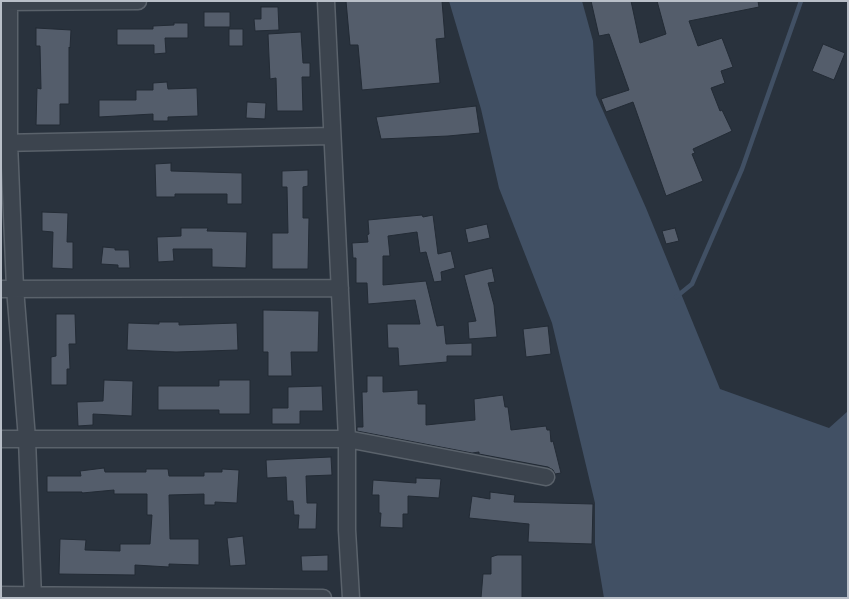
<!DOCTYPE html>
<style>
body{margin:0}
#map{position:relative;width:849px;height:599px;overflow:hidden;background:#29323d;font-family:"Fira Sans",sans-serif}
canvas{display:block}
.frame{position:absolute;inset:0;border:2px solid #b9bfc8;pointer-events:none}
</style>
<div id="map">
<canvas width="849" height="599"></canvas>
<div class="frame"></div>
</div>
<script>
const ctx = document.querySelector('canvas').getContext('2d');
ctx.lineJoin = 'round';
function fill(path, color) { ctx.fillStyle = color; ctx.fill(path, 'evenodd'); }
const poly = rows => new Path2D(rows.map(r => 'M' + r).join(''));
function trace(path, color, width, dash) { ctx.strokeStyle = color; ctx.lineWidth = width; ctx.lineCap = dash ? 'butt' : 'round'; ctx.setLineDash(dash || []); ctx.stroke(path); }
fill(poly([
 [449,1,582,1,593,41,596,95,646,208,720,389,829,428,848,411,848,598,604,598,595,544,595,503,552,323,499,188,481,109]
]), '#415064');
trace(poly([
 [676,297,692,284,742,169,801,1]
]), '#415064', 4.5);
const building = poly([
 [346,1,442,1,445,38,436,39,440,83,362,90,358,45,350,45,346,1],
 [591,1,631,1,640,43,666,34,657,1,758,1,759,7,689,21,698,46,722,38,733,67,721,71,725,83,711,88,720,111,722,110,732,131,693,149,695,153,692,154,703,181,666,196,633,102,606,112,601,99,629,90,609,34,599,36,591,1],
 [261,7,278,7,279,30,255,31,254,19,261,19,261,7],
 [204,12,230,12,230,27,204,27,204,12],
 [174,23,188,23,188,38,165,38,166,53,154,54,154,45,117,45,117,29,153,29,153,26,174,25,174,23],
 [36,28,71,30,70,48,69,47,69,104,60,104,60,125,36,125,37,88,41,89,40,46,36,46,36,28],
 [229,29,243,29,243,46,229,46,229,29],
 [301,32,303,63,310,63,310,77,302,77,303,111,277,111,276,78,270,79,268,34,301,32],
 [823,44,845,53,834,80,812,71,823,44],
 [167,82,168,89,197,88,198,116,168,117,168,121,153,121,153,114,99,117,99,100,136,100,136,90,153,90,153,83,167,82],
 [247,102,266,103,265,119,246,118,247,102],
 [476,106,480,133,448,136,381,139,376,117,476,106],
 [171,163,171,171,242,173,242,204,227,204,227,194,175,194,175,197,156,197,155,164,171,163],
 [308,170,308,186,303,187,303,218,309,218,308,269,272,269,272,233,288,233,287,187,282,187,282,171,308,170],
 [42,212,68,213,67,242,73,242,73,269,52,268,53,232,42,231,42,212],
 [422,215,423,217,433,215,438,254,451,251,455,268,441,272,442,281,434,282,426,252,420,253,417,232,388,236,390,256,383,256,383,285,426,281,437,326,444,325,446,344,472,343,472,356,447,356,447,362,399,366,398,348,388,348,387,324,420,324,415,300,368,304,367,283,356,283,356,258,353,258,352,243,368,242,367,235,369,234,368,220,422,215],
 [487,224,490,238,468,243,465,229,487,224],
 [181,228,208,228,207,231,247,232,246,268,212,267,212,249,173,249,174,261,158,262,157,237,181,236,181,228],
 [675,228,679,241,666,244,662,231,675,228],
 [103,247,115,248,115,250,129,250,130,268,118,268,118,265,101,264,103,247],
 [492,268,495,282,488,283,494,305,497,337,469,339,468,322,476,321,464,275,492,268],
 [263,310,319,311,318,352,291,352,292,376,268,376,268,352,263,352,263,310],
 [56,314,75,314,76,344,69,344,70,369,67,369,67,385,51,385,51,357,56,356,56,314],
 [159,322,179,322,179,325,237,323,238,350,176,352,127,350,128,323,159,324,159,322],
 [548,326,551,354,526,357,523,329,548,326],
 [367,376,383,376,383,392,418,390,418,404,426,404,426,425,475,420,474,399,503,395,505,407,508,407,511,430,546,426,547,430,550,430,551,442,553,441,561,473,555,474,553,470,548,467,479,454,479,452,472,453,357,431,357,427,363,427,362,392,367,392,367,376],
 [104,380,133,381,132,416,93,414,93,425,78,426,77,402,103,401,104,380],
 [219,380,250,380,250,414,219,414,219,410,158,410,158,386,219,386,219,380],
 [322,386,323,411,300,411,300,424,272,424,272,408,288,408,288,387,322,386],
 [331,457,332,475,306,476,307,503,317,503,316,529,298,529,299,515,294,515,293,501,287,501,286,477,267,478,266,460,331,457],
 [104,468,105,472,146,472,146,469,168,469,169,476,204,476,204,472,222,472,222,469,239,470,237,503,215,502,215,505,204,505,204,494,169,495,170,539,199,539,199,565,169,564,169,567,135,565,135,575,59,574,60,539,86,540,85,550,120,551,120,544,150,544,152,515,147,515,147,494,114,494,114,490,82,493,82,492,47,492,47,476,81,476,80,471,104,468],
 [416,478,441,479,439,498,408,496,408,514,403,514,403,528,380,527,381,513,379,513,379,495,372,495,373,480,416,483,416,478],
 [490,492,515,495,514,502,593,504,592,544,528,542,529,524,469,518,472,496,490,499,490,492],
 [243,536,246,565,230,566,227,538,243,536],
 [328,555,328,571,302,571,301,556,328,555],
 [497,555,522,555,522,598,481,598,483,574,491,574,491,557,497,555]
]);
fill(building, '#545d6b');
trace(building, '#232b35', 1);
const minor = poly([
 [9,1,9,143,15,288,27,439,33,598],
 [326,1,347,439,347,530,351,598],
 [1,2,138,1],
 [1,143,331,136],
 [1,289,340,288],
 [1,439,347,439,546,477],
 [1,595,323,598]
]);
trace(minor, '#5a626b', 19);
trace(minor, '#3c444e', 16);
</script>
